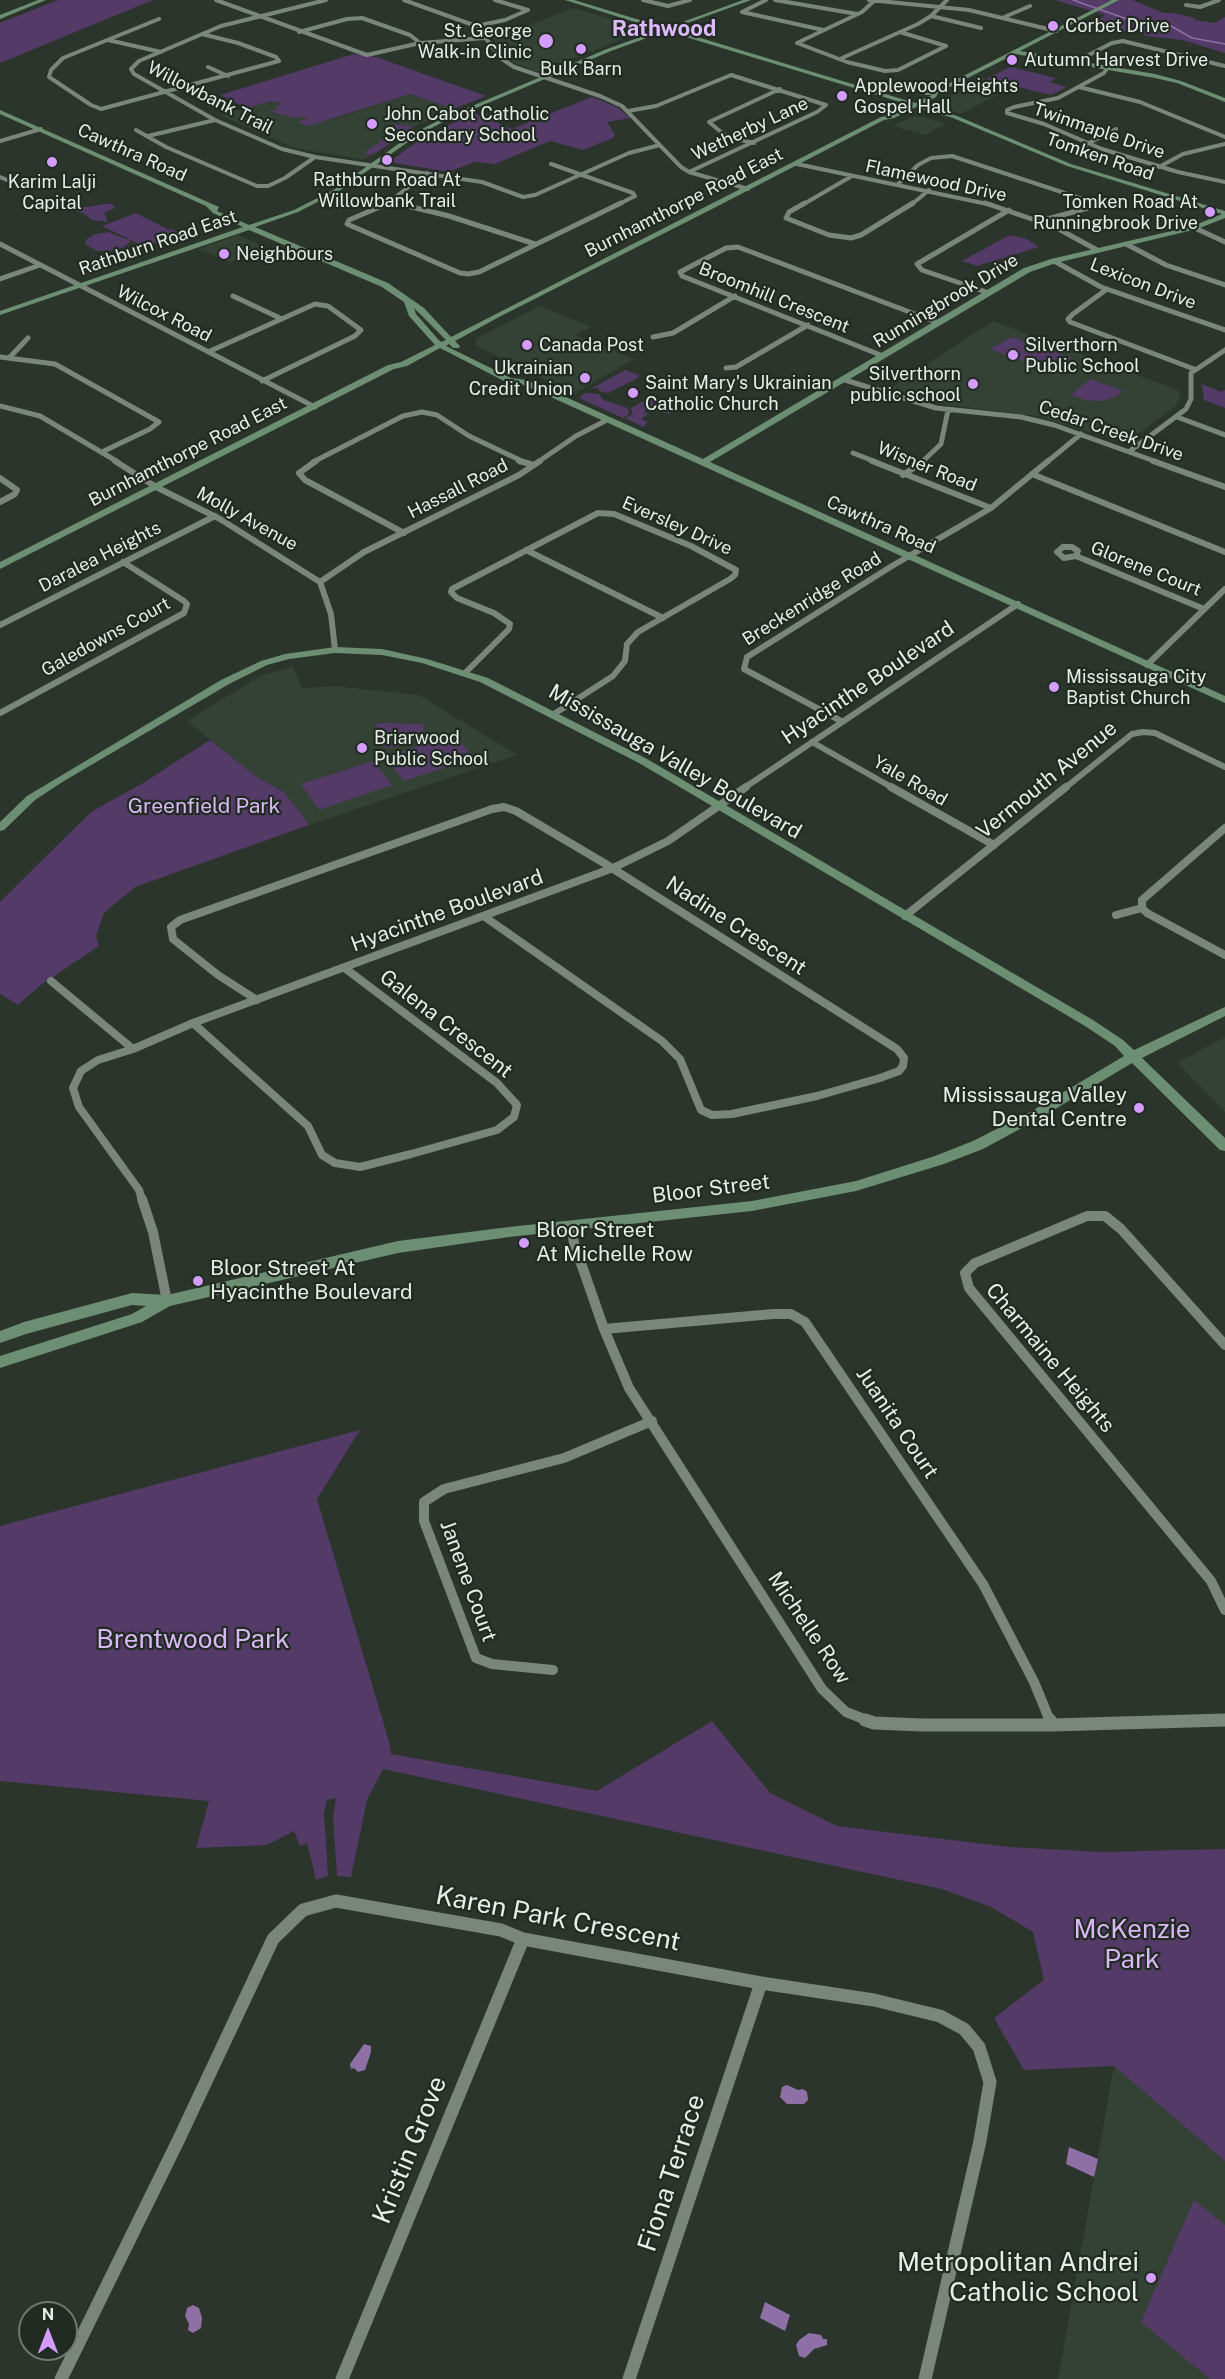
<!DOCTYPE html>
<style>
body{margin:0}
#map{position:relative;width:1225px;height:2379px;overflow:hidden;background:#2b352c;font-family:"Public Sans",sans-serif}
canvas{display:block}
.north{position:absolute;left:18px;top:2301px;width:60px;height:60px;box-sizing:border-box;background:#212b22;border:2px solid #707971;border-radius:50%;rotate:0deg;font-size:16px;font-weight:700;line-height:24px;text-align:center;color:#e7ede7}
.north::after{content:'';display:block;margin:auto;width:21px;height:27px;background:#d39cfd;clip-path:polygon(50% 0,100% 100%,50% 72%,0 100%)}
</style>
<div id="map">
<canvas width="1225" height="2379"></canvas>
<div class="north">N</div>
</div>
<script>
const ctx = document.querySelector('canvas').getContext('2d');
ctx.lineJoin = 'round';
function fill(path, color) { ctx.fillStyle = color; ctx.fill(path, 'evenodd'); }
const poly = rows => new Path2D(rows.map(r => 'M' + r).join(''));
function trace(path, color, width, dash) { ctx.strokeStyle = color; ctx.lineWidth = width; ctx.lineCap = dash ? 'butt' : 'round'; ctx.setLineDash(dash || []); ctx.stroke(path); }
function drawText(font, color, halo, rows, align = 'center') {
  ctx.font = font + ' "Public Sans",sans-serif'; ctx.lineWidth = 4.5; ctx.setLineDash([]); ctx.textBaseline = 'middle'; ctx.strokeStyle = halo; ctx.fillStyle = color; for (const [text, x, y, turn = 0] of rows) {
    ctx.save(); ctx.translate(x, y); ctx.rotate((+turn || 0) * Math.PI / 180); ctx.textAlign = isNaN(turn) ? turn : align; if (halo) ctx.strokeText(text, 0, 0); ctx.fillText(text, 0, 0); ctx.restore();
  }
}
fill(poly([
 [574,8,641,28,642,31,543,71,535,71,508,60,490,34,518,29],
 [982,78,1013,86,961,114,935,105],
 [410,94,454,109,411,128,368,158,361,159,295,148,220,115,283,98,333,119],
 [911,117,922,117,947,124,925,135,893,126],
 [238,235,267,248,229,262,199,249],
 [540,306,591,327,575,335,634,359,574,394,475,345,477,338],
 [993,321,1180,391,1179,400,1174,408,1125,443,1037,416,941,404,891,388],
 [293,666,302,688,335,686,419,695,517,755,309,825,284,792,257,777,187,721,260,676],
 [1225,1037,1225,1112,1177,1063],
 [1114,2066,1225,2161,1225,2379,1058,2379]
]), '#334235');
fill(poly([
 [58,0,153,0,0,63,0,23],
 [1055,0,1132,0,1164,13,1173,13,1195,18,1195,20,1215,23,1225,17,1225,53,1182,40,1147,36,1129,28,1125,29,1126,31,1106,31,1099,26,1100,19,1105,15],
 [354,54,376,57,486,96,454,109,410,94,308,126,298,122,307,119,303,116,296,118,268,111,279,110,275,108,281,103,272,101,247,108,220,95],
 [1010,67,1056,78,1049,82,1067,87,1051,95,986,79],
 [592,97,617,107,630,118,607,122,615,135,613,138,583,150,550,141,495,164,475,162,448,172,389,162,425,136,474,113,512,129],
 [395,124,413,127,377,152,372,152,376,153,374,154,367,155,365,152,391,134,392,132,388,131],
 [104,204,112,204,115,208,104,213,108,222,92,220,85,214,67,208,70,206,88,207],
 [136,213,169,230,172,229,185,237,177,240,172,237,145,247,102,226],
 [108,232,131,241,124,247,112,251,97,251,85,244,87,239,96,234],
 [1010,235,1027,239,1039,247,977,266,962,261],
 [1012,337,1072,358,1050,371,990,349],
 [625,370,639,375,638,378,608,393,599,391,599,388,591,389],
 [1089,380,1093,380,1123,391,1115,397,1102,401,1085,400,1071,395],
 [1202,384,1221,392,1225,390,1225,408,1204,400],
 [585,393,599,394,603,400,628,408,629,414,623,418,579,398],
 [649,398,675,409,668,414,651,408,647,409,644,412,648,414,641,419,648,422,643,427,625,418,633,414,631,408],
 [380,723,423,724,424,729,421,735,407,745,388,748,378,746,376,725],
 [454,734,474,758,404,781,385,757],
 [210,740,257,777,284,792,309,825,135,887,104,913,96,936,99,946,42,984,18,1005,0,994,0,902,91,812,143,783],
 [373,761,392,785,319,810,301,784],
 [360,1430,317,1499,390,1745,391,1754,597,1791,712,1721,770,1793,837,1826,1009,1847,1102,1852,1225,1849,1225,2161,1114,2066,1024,2070,994,2018,1044,1980,1033,1932,991,1907,942,1889,383,1769,367,1800,351,1877,337,1876,333,1817,336,1798,327,1800,324,1813,328,1876,316,1880,307,1843,300,1846,294,1831,267,1845,196,1848,209,1801,0,1781,0,1526],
 [1194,2200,1225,2225,1225,2379,1210,2379,1141,2322]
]), '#543a67');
fill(poly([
 [364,2044,371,2046,371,2052,365,2070,358,2072,354,2068,351,2069,350,2064],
 [787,2085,798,2090,803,2089,807,2092,808,2100,804,2104,787,2104,780,2097,782,2087],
 [1069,2147,1098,2159,1094,2177,1066,2164],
 [765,2302,790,2315,785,2331,760,2318],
 [193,2305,199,2308,202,2318,201,2328,193,2333,188,2330,189,2324,185,2316,187,2308],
 [809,2333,821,2335,823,2339,827,2339,827,2345,814,2349,805,2358,799,2356,796,2345,799,2340]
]), '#8e70a7');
trace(poly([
 [1073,0,1141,24,1171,26,1192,38,1225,44]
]), '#8e70a7', 1.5);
trace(poly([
 [216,0,367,55,420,43,485,38],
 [326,0,221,26,139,61,131,69,134,74,215,120,282,149,315,157,482,182,523,197,535,195,629,153,660,145],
 [404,0,476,26,502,59,514,67,600,96,622,106,681,167,689,172,748,189],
 [643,0,668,6,690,0],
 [766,0,742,12,823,30],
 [775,0,857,14],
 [869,0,969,10,1056,31],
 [875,0,862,12,797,43,847,62,885,71,898,70,946,46,900,32],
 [1186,5,1200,7,1219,0],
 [931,16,981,28],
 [1002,18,1030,6],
 [159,19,63,58,51,70,49,77,91,105,101,109,279,61,276,57,238,43,202,34],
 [476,26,505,20,528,10,495,0],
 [299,32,347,19,362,18,410,35,420,43],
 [108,40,161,52],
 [842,58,918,24,931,16,947,0],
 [1073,63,1112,43,1123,41,1225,66],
 [208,67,228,76],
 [1108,67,1104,73,1058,98,1014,107,1007,110,1007,113,1044,124,1102,149,1178,172,1225,182],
 [1079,87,1140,102,1225,137],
 [628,111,656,106,731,75,826,105,817,112,689,172],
 [136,130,166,147,257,186,268,186,285,178,315,157],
 [148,136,215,120],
 [0,141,41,129],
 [754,143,727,137,709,122,780,89],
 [1087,144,1116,129],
 [551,164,633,193,635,196,617,205],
 [797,164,992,205],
 [1159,167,1183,154,1225,144],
 [0,177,22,186],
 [898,184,918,165,931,158,952,156,1092,202,1093,205],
 [391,202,402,205],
 [385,205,427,173],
 [802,205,852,176],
 [911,205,929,190]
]), '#7a857b', 4);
trace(poly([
 [389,203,349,220,347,224,460,273,468,274,479,272,621,203],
 [395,203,449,216,535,244],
 [805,203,789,212,786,218,829,235,851,238,861,235,913,203],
 [985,203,1055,227,1097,250],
 [1040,221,1088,208,1093,206,1092,203],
 [1195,228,1225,242],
 [0,244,315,407],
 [1126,244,1166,265,1225,285],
 [1054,261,1101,287,1225,330],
 [0,279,40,265],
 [1107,289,1073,314,1068,319,1070,322,1194,369],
 [989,293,922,270,917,264,1009,210],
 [233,296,282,319],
 [653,337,673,333,735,296],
 [208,352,315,304,328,306,361,330,355,336,262,381],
 [883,356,682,276,680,272,726,248,738,247,936,322],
 [0,357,55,364,159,422,150,429,104,451],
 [9,358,28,338],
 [726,368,736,367,808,325],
 [845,380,936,408,1021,417,1054,425,1157,462],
 [0,406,40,416,118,462],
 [1177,417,1225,435],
 [1130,451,1186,409,1191,399,1191,373,1225,350],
 [853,453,876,462],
 [313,462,403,416,422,412,437,415,469,436,524,462],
 [538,462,576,436,607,420],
 [922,462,941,444,948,410],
 [1047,462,1081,434]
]), '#7a857b', 5);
trace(poly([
 [115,461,156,487,220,519,320,582,331,614,335,650],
 [316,461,299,473,305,480,404,533],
 [519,461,534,465],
 [872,461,991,508],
 [1153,461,1225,487],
 [1032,474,1225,552],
 [903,475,924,461],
 [0,478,17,490,15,494,0,502],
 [1063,547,1072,547,1078,551,1076,556,1064,558,1057,552,1063,547],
 [526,550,663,618],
 [1076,556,1204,609],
 [320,582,364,552,519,475,540,461],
 [0,625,215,516],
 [1147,665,1225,589],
 [465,673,509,629,510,624,494,613,457,598,451,592,452,589,598,513,614,514,691,546,736,570,735,575,730,579,638,632,627,644,625,661,613,676,554,714],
 [0,713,184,613,187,604,184,601,123,562],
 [841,721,744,669,747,657,892,566,991,508,1048,461],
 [812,742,893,788],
 [744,788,1018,604],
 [1065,788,1132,734,1143,732,1155,733,1225,767]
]), '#7a857b', 6);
trace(poly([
 [891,787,994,845],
 [1225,828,1142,900,1142,908,1147,913,1225,955],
 [1116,915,1142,908],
 [905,916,1066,787],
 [51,981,133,1049],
 [257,1000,218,975,173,939,171,927,180,920,492,809,504,807,516,811,604,863,897,1049,904,1058,903,1066,899,1071,880,1078,817,1096,732,1114,712,1115,701,1110,680,1059,662,1041,485,917],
 [193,1023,308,1126,322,1155,335,1163,360,1167,411,1154,497,1130,514,1117,517,1105,497,1083,346,969],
 [142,1200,139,1190,79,1107,73,1088,81,1071,98,1060,133,1049,193,1023,613,868,668,841,746,787]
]), '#7a857b', 8);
trace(poly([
 [142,1199,153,1232,167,1301],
 [571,1226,574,1243,604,1329,629,1388,822,1689,846,1712,869,1721],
 [604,1329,773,1314,791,1314,805,1322,983,1584,1034,1682,1050,1721],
 [1225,1345,1121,1229,1105,1216,1087,1216,975,1263,965,1273,969,1288,1211,1581,1225,1610],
 [553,1670,492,1664,476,1658,424,1521,424,1502,444,1489,564,1458,652,1421],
 [1188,1721,1225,1720]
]), '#7a857b', 10);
trace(poly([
 [865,1720,874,1723,922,1725,1052,1725,1225,1720],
 [1050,1720,1052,1725],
 [61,2379,178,2141,273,1939,303,1910,336,1901,501,1930,523,1939,761,1983,874,2000,940,2016,964,2029,979,2047,990,2082,980,2141,925,2379],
 [342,2379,523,1939],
 [629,2379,761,1983]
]), '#7a857b', 13);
fill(poly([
 [38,0,46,0,0,19,0,15,38,0],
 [565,0,574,0,666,28,743,0,751,0,671,29,915,103,932,95,925,95,925,93,934,91,1112,0,1119,0,1020,51,1155,74,1181,81,1225,98,1225,102,1177,83,1155,78,1015,54,938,93,936,97,921,105,957,116,1071,164,1225,211,1225,218,1197,229,1056,263,1030,272,710,462,1225,696,1225,703,542,393,521,384,506,382,440,348,407,366,394,369,0,569,0,562,388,365,401,362,435,345,409,316,404,302,382,287,249,230,0,315,0,311,243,227,213,213,206,206,0,114,0,110,219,207,217,211,249,225,294,210,335,189,411,135,439,120,607,49,660,30,565,0],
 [666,31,910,105,891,115,881,117,451,337,424,308,388,283,255,227,298,212,339,191,415,137,443,122,611,51,666,31],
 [916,107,953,118,1067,166,1222,214,1193,226,1051,259,1024,268,703,459,548,389,526,380,511,378,446,346,449,344,453,348,459,348,460,346,455,341,501,316,714,208,884,120,894,118,916,107],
 [414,308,446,340,441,342,437,338,416,314,414,308],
 [335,647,382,649,427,659,488,678,647,759,1093,1020,1123,1040,1134,1050,1225,1007,1225,1016,1142,1058,1225,1138,1225,1151,1220,1150,1132,1063,1042,1117,983,1149,944,1164,856,1191,752,1211,509,1237,398,1253,170,1306,142,1322,0,1368,0,1356,132,1314,146,1306,132,1305,26,1334,0,1343,0,1331,24,1322,132,1293,167,1295,398,1241,509,1227,752,1201,856,1181,935,1156,973,1141,1032,1111,1124,1056,1115,1046,1085,1026,639,763,480,682,422,663,382,655,335,653,289,659,267,665,229,684,64,781,35,800,4,830,0,831,0,822,27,796,221,680,261,661,285,654,335,647]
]), '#6c8e72');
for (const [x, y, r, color] of [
 [1053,26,6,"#d39cfd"],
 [546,41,8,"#d39cfd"],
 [581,49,6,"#d39cfd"],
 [1012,60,6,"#d39cfd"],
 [842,96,6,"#d39cfd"],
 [372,124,6,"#d39cfd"],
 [387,160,6,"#d39cfd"],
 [52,162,6,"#d39cfd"],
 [1210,212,6,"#d39cfd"],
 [224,254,6,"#d39cfd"],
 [527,345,6,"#d39cfd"],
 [1013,355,6,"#d39cfd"],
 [585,378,6,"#d39cfd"],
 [973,384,6,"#d39cfd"],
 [633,393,6,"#d39cfd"],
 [1054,687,6,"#d39cfd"],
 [362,748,6,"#d39cfd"],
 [1139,1108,6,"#d39cfd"],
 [524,1243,6,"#d39cfd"],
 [198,1281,6,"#d39cfd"],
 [1151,2278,6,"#d39cfd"]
]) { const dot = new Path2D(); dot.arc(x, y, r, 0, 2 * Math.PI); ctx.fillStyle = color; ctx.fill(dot); trace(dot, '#212b22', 2); }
drawText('18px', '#e7ede7', '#212b22', [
 ["Corbet Drive",1065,26],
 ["St. George",532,31,"right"],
 ["Walk-in Clinic",532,52,"right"],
 ["Autumn Harvest Drive",1024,60],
 ["Bulk Barn",581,69,"center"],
 ["Applewood Heights",854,86],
 ["Gospel Hall",854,107],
 ["John Cabot Catholic",384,114],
 ["Secondary School",384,135],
 ["Rathburn Road At",387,180,"center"],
 ["Willowbank Trail",387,201,"center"],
 ["Karim Lalji",52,182,"center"],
 ["Capital",52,203,"center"],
 ["Tomken Road At",1198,202,"right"],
 ["Runningbrook Drive",1198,223,"right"],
 ["Neighbours",236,254],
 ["Canada Post",539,345],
 ["Silverthorn",1025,345],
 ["Public School",1025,366],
 ["Ukrainian",573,368,"right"],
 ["Credit Union",573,389,"right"],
 ["Silverthorn",961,374,"right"],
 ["public school",961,395,"right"],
 ["Saint Mary's Ukrainian",645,383],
 ["Catholic Church",645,404],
 ["Mississauga City",1066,677],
 ["Baptist Church",1066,698],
 ["Briarwood",374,738],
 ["Public School",374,759]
], 'left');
drawText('18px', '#e7ede7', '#212b22', [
 ["Willowbank Trail",210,98,27],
 ["Wetherby Lane",750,129,-25],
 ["Twinmaple Drive",1099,131,19],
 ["Cawthra Road",132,153,24],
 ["Tomken Road",1100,157,19],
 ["Flamewood Drive",936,181,12],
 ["Burnhamthorpe Road East",684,203,-27],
 ["Rathburn Road East",158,243,-19],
 ["Lexicon Drive",1143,284,21],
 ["Broomhill Crescent",774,298,22],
 ["Runningbrook Drive",946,301,-31],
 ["Wilcox Road",164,314,27],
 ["Cedar Creek Drive",1111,431,19],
 ["Burnhamthorpe Road East",188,452,-27],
 ["Wisner Road",927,467,22],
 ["Hassall Road",458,489,-27],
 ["Molly Avenue",247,519,29],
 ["Cawthra Road",881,525,24],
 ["Eversley Drive",677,526,24],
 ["Daralea Heights",100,557,-27],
 ["Glorene Court",1146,569,22],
 ["Breckenridge Road",812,599,-32],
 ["Galedowns Court",106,637,-29],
 ["Yale Road",910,781,30]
]);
drawText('21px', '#e7ede7', '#212b22', [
 ["Hyacinthe Boulevard",868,683,-34],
 ["Mississauga Valley Boulevard",675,762,30],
 ["Vermouth Avenue",1047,780,-39],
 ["Hyacinthe Boulevard",447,911,-20],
 ["Nadine Crescent",736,926,33],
 ["Galena Crescent",446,1024,38],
 ["Bloor Street",711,1189,-7],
 ["Charmaine Heights",1050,1358,50],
 ["Juanita Court",897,1423,56],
 ["Janene Court",468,1581,70],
 ["Michelle Row",809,1628,56]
]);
drawText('21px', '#d9b6f5', '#212b22', [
 ["Greenfield Park",204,807]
]);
drawText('21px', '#e7ede7', '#212b22', [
 ["Mississauga Valley",1127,1096,"right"],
 ["Dental Centre",1127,1120,"right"],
 ["Bloor Street",536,1231],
 ["At Michelle Row",536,1255],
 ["Bloor Street At",210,1269],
 ["Hyacinthe Boulevard",210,1293]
], 'left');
drawText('bold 22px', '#deb9fd', '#212b22', [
 ["Rathwood",664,29]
]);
drawText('26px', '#d9b6f5', '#212b22', [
 ["Brentwood Park",193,1640],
 ["McKenzie",1132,1930],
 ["Park",1132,1960]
]);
drawText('26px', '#e7ede7', '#212b22', [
 ["Karen Park Crescent",558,1919,11],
 ["Kristin Grove",410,2150,-68],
 ["Fiona Terrace",672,2173,-72]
]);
drawText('26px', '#e7ede7', '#212b22', [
 ["Metropolitan Andrei",1139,2263],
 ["Catholic School",1139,2293]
], 'right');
</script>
